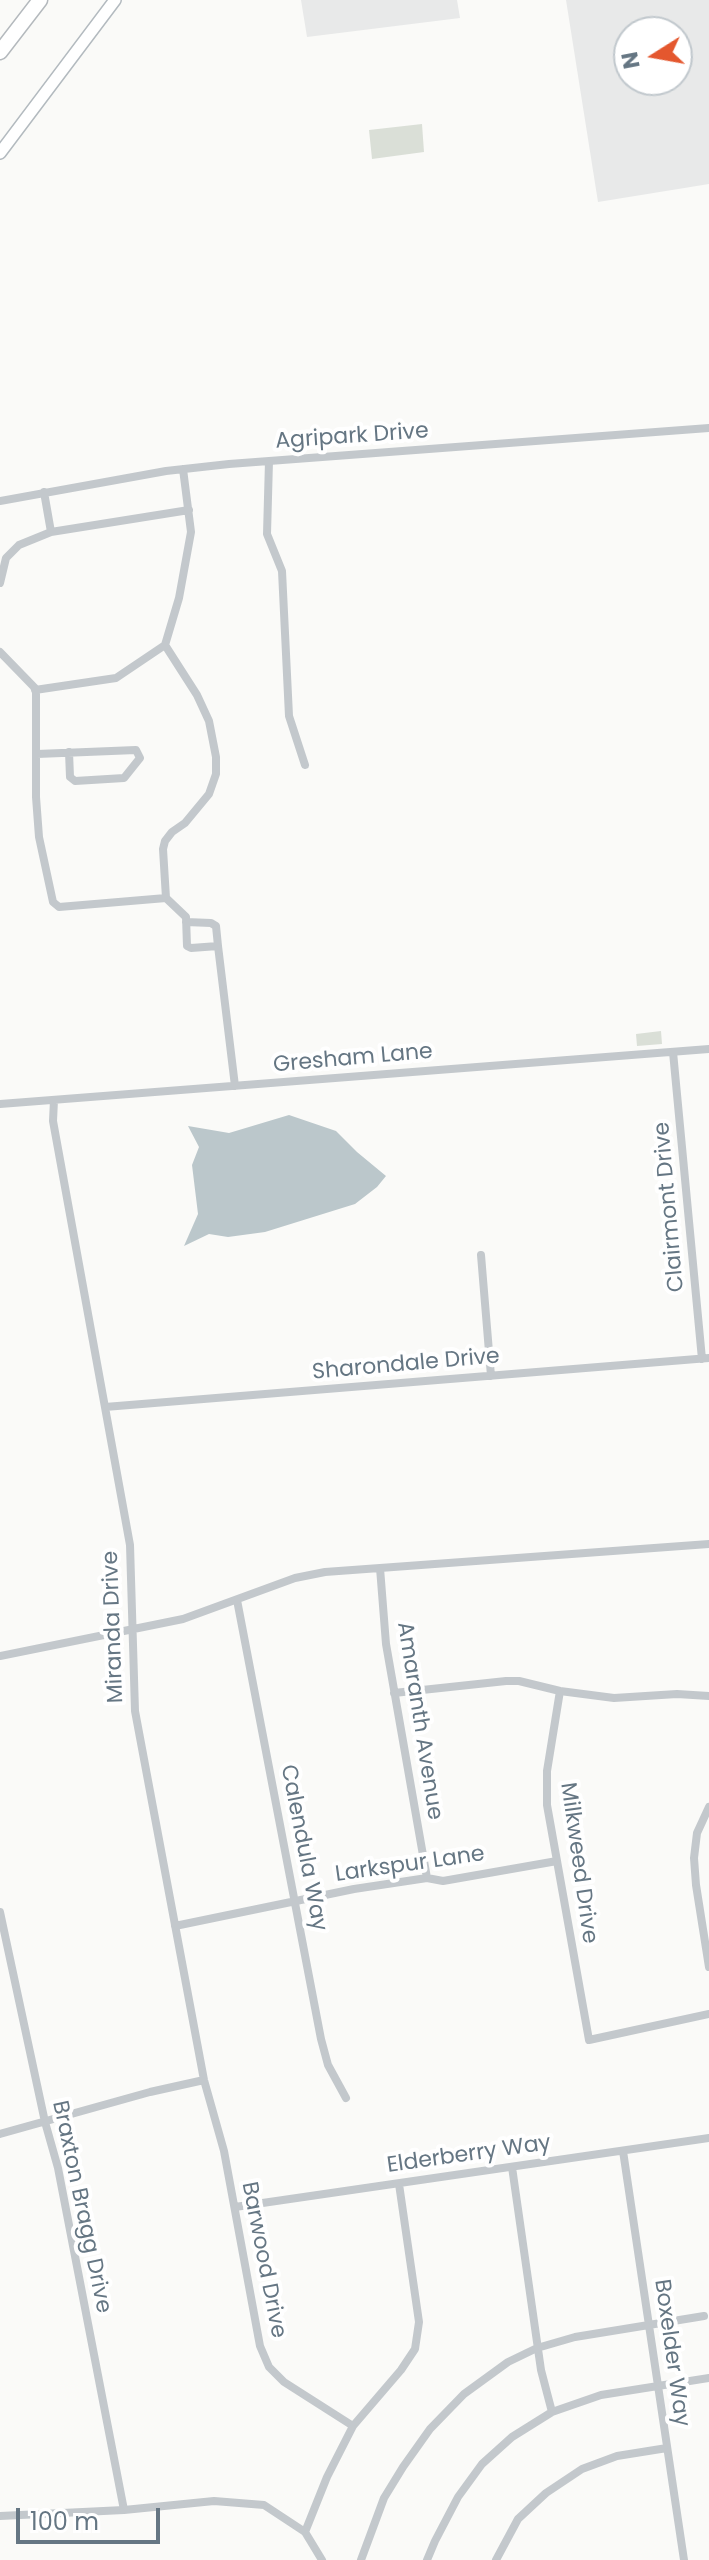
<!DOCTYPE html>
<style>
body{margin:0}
#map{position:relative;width:709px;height:2560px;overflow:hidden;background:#fafaf8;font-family:Poppins,sans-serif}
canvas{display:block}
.north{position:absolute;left:613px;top:16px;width:80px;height:80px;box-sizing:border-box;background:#fff;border:2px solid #c1c8cd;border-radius:50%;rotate:259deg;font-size:22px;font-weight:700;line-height:32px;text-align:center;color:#657683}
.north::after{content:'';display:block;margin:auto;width:28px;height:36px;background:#e4572e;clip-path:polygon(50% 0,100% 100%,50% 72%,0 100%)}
.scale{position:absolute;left:16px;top:2508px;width:144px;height:36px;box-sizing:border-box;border:4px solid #657683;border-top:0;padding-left:10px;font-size:24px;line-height:28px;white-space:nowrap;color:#657683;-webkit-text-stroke:6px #fff;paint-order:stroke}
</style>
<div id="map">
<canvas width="709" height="2560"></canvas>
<div class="north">N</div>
<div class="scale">100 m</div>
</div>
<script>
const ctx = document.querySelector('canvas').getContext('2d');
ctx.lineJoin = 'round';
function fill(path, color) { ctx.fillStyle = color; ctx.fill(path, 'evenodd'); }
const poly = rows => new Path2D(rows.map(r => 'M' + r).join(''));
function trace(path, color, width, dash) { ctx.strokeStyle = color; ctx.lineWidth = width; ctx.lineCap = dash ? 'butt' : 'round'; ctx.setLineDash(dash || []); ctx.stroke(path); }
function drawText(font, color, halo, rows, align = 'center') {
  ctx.font = font + ' Poppins,sans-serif'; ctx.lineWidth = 8; ctx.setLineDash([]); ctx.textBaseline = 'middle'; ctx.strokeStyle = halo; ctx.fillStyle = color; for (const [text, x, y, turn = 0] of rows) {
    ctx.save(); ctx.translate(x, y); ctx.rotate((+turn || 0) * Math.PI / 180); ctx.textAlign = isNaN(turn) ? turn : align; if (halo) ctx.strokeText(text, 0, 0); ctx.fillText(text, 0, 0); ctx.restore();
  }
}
fill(poly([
 [301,0,457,0,460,18,307,37],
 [566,0,709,0,709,184,598,202],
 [677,32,677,80,629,80,629,32]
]), '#e8e9e9');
fill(poly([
 [422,124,424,152,372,159,369,130],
 [661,1031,662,1044,637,1046,636,1034]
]), '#dadfd7');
fill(poly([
 [289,1115,336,1131,357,1152,386,1176,377,1187,355,1204,265,1232,228,1237,209,1234,184,1246,198,1214,192,1165,199,1147,188,1126,229,1133]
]), '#bbc7cb');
const secondary = poly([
 [0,153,115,0]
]);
const highway = poly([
 [0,52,40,0]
]);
trace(secondary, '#b3babf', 14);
trace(highway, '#b4b9bd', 17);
trace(poly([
 [269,461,267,534,282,571,289,716,305,765],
 [0,501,166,471,229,464,709,428],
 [51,532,189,510],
 [0,583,6,558,19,545,51,532,44,492],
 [0,652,34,687,36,692,36,797,39,837,53,902,59,907,166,898,186,917,187,946,191,948,218,946,235,1086],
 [35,690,116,678,165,645],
 [37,754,136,750,140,758,124,778,75,781,70,777,69,752],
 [166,898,163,849,165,841,172,832,185,823,209,794,216,774,216,757,209,721,197,695,165,645,179,598,191,532,183,469],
 [186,922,211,923,216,926,218,946],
 [673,1052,702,1359],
 [54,1100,53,1121,130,1545,135,1711,204,2080,224,2151,260,2346,269,2367,284,2382,353,2426],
 [0,1104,709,1049],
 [481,1255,491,1376],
 [105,1407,709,1358],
 [380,1568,386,1644,427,1878],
 [237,1600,321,2039,328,2065,346,2098],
 [0,1656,183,1619,295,1578,325,1572,709,1544],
 [560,1691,547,1771,547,1805,589,2040,709,2014],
 [394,1693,506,1681,519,1681,560,1691,614,1698,677,1694,709,1696],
 [709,1807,697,1833,694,1858,696,1885,709,1967],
 [0,1912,45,2122,58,2168,124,2510],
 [175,1926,354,1889,427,1878,443,1881,557,1861],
 [0,2134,150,2092,204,2080],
 [623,2151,684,2560],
 [512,2167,541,2370,552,2412],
 [235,2207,709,2138],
 [0,2516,124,2510,214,2501,264,2505,305,2532,322,2560],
 [305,2532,327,2477,353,2426,401,2370,415,2349,419,2322,399,2184],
 [361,2560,384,2498,403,2467,430,2429,464,2394,508,2362,537,2348,575,2337,704,2316],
 [427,2560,435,2541,458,2497,482,2464,512,2437,552,2412,601,2395,709,2378],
 [496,2560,518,2519,546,2493,582,2469,617,2456,667,2448]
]), '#c3c8cc', 8);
trace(secondary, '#fff', 11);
trace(highway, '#fff', 14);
drawText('22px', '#657683', '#fff', [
 ["Agripark Drive",352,437,-4],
 ["Gresham Lane",353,1059,-5],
 ["Clairmont Drive",670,1207,-95],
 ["Sharondale Drive",406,1365,-5],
 ["Miranda Drive",114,1627,-92],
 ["Amaranth Avenue",419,1721,81],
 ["Calendula Way",303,1848,79],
 ["Milkweed Drive",578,1863,82],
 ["Larkspur Lane",410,1865,-8],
 ["Elderberry Way",469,2155,-8],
 ["Braxton Bragg Drive",81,2207,78],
 ["Barwood Drive",263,2260,79],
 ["Boxelder Way",671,2353,82]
]);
</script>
